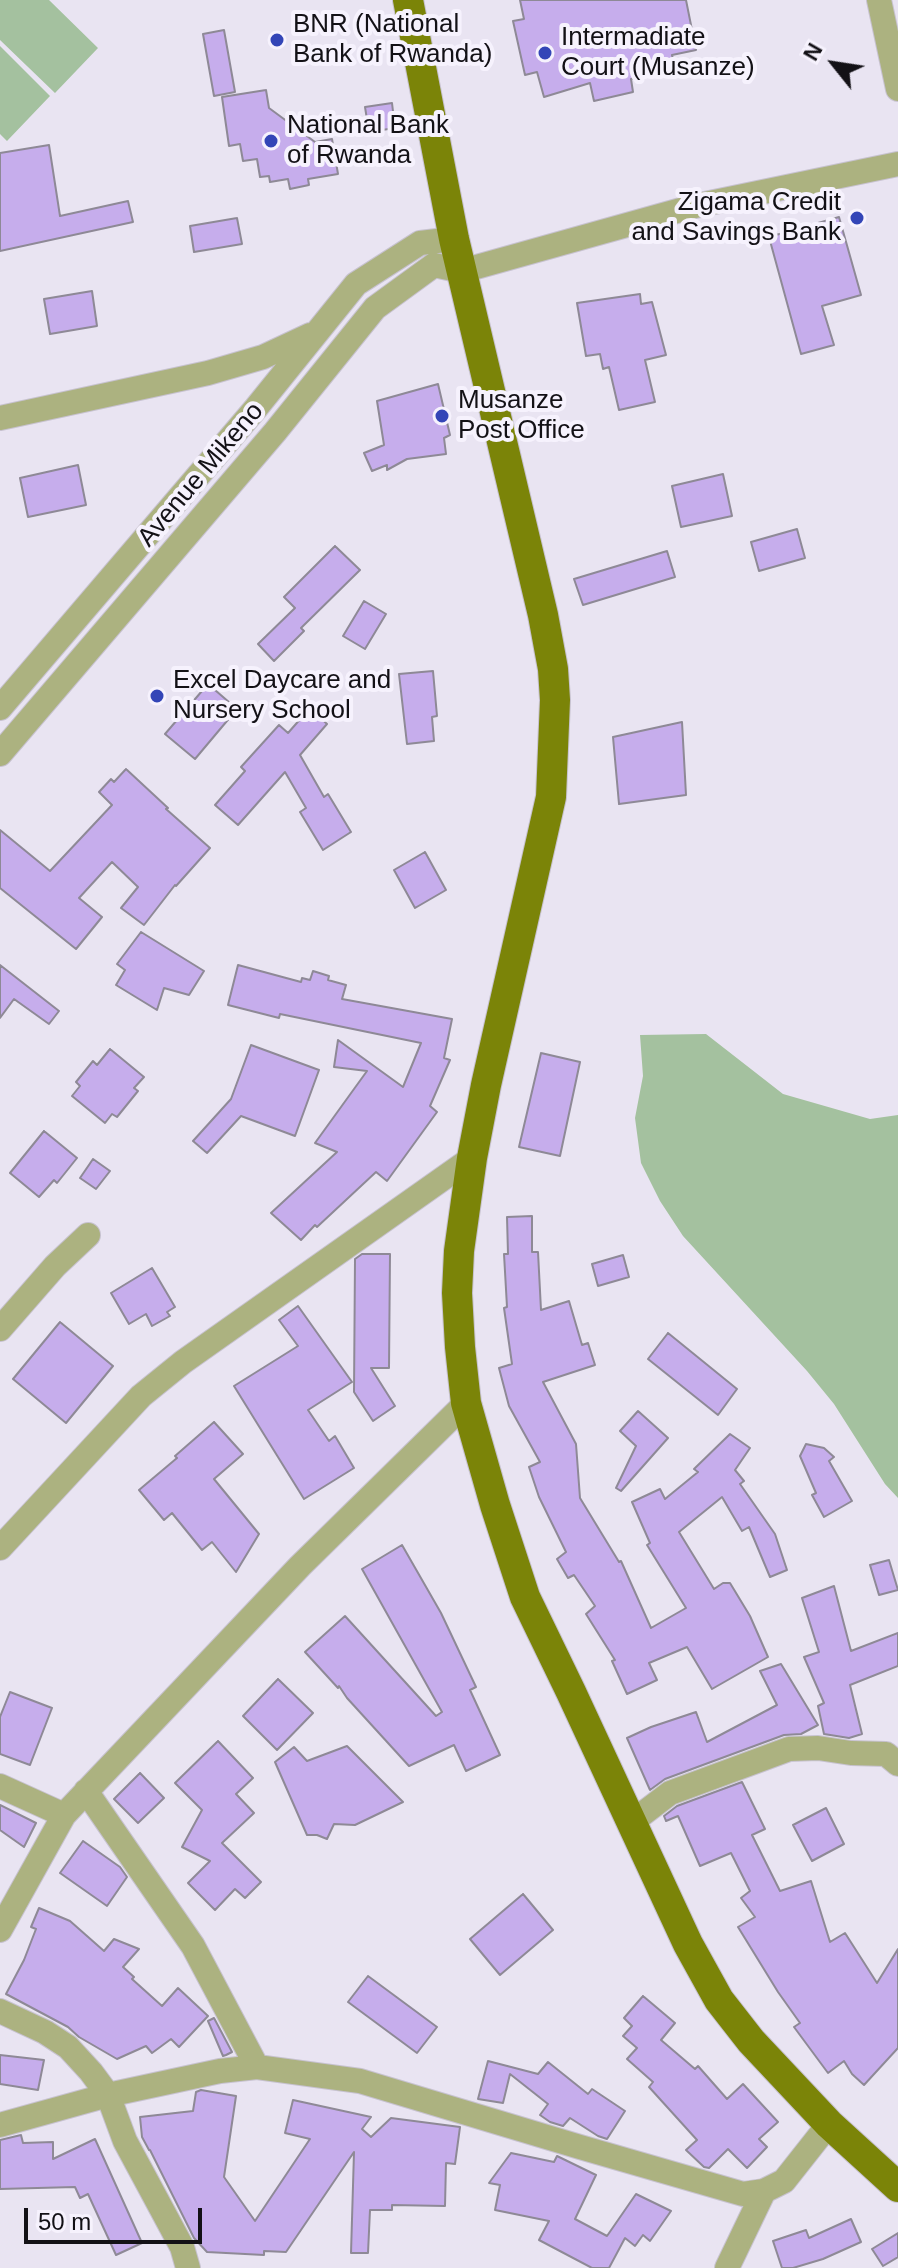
<!DOCTYPE html>
<style>
body{margin:0}
#map{position:relative;width:898px;height:2268px;overflow:hidden;background:#e9e4f2;font-family:Arial,sans-serif}
canvas{display:block}
.north{position:absolute;left:794px;top:24px;width:80px;height:80px;-webkit-text-stroke:6px #f6f2fd;paint-order:stroke;rotate:300deg;font-size:22px;font-weight:700;line-height:32px;text-align:center;color:#131116}
.north::after{content:'';display:block;margin:auto;width:28px;height:36px;background:#131116;clip-path:polygon(50% 0,100% 100%,50% 72%,0 100%)}
.scale{position:absolute;left:24px;top:2208px;width:178px;height:36px;box-sizing:border-box;border:4px solid #131116;border-top:0;padding-left:10px;font-size:24px;line-height:28px;white-space:nowrap;color:#131116;-webkit-text-stroke:6px #f6f2fd;paint-order:stroke}
</style>
<div id="map">
<canvas width="898" height="2268"></canvas>
<div class="north">N</div>
<div class="scale">50 m</div>
</div>
<script>
const ctx = document.querySelector('canvas').getContext('2d');
ctx.lineJoin = 'round';
function fill(path, color) { ctx.fillStyle = color; ctx.fill(path, 'evenodd'); }
const poly = rows => new Path2D(rows.map(r => 'M' + r).join(''));
function trace(path, color, width, dash) { ctx.strokeStyle = color; ctx.lineWidth = width; ctx.lineCap = dash ? 'butt' : 'round'; ctx.setLineDash(dash || []); ctx.stroke(path); }
function drawText(font, color, halo, rows, align = 'center') {
  ctx.font = font + ' Arial,sans-serif'; ctx.lineWidth = 8; ctx.setLineDash([]); ctx.textBaseline = 'middle'; ctx.strokeStyle = halo; ctx.fillStyle = color; for (const [text, x, y, turn = 0] of rows) {
    ctx.save(); ctx.translate(x, y); ctx.rotate((+turn || 0) * Math.PI / 180); ctx.textAlign = isNaN(turn) ? turn : align; if (halo) ctx.strokeText(text, 0, 0); ctx.fillText(text, 0, 0); ctx.restore();
  }
}
fill(poly([
 [0,0,49,0,98,48,55,93,0,40],
 [0,46,50,96,7,141,0,134],
 [706,1034,783,1094,870,1119,898,1115,898,1498,885,1484,834,1404,807,1371,683,1236,660,1201,641,1163,635,1118,643,1076,640,1035]
]), '#a4c19f');
const building = poly([
 [520,0,686,0,696,50,672,55,675,69,631,79,633,92,594,101,590,83,544,97,537,72,525,75,513,21,524,19,520,0],
 [224,30,235,92,214,96,203,34,224,30],
 [266,90,269,108,315,142,332,139,338,174,308,179,309,185,290,189,288,179,270,182,269,176,260,177,257,159,243,161,240,144,229,146,222,97,266,90],
 [392,103,395,128,369,132,365,107,392,103],
 [49,145,60,216,128,201,133,222,0,251,0,153,49,145],
 [839,217,861,295,822,306,834,345,801,354,769,237,839,217],
 [237,218,242,244,194,252,190,226,237,218],
 [92,291,97,326,50,334,44,299,92,291],
 [640,294,641,304,652,302,666,355,645,360,655,402,619,410,609,367,603,369,600,354,586,356,577,303,640,294],
 [438,384,450,435,444,438,446,454,407,459,387,470,387,465,372,471,364,453,384,445,377,401,438,384],
 [78,465,86,505,28,517,20,478,78,465],
 [723,474,732,516,681,527,672,486,723,474],
 [797,529,805,558,759,571,751,542,797,529],
 [335,546,360,570,301,628,304,631,274,661,258,644,295,608,284,597,335,546],
 [667,551,675,577,583,605,574,579,667,551],
 [364,601,386,614,365,649,343,636,364,601],
 [433,671,437,716,432,717,434,741,407,744,399,674,433,671],
 [208,684,237,709,195,759,165,734,208,684],
 [310,708,327,724,300,755,324,797,328,794,351,832,323,850,300,812,306,808,285,772,238,825,215,805,245,771,241,767,279,725,288,733,310,708],
 [682,722,686,795,619,804,613,737,682,722],
 [126,769,168,808,166,809,210,848,176,886,175,885,144,925,121,908,138,887,112,862,79,898,102,917,76,949,0,888,0,830,50,871,112,805,99,792,111,779,114,782,126,769],
 [425,852,446,890,415,908,394,870,425,852],
 [141,932,204,971,189,995,164,988,157,1010,116,985,125,970,117,964,141,932],
 [0,965,59,1011,49,1024,14,999,0,1018,0,965],
 [238,965,301,982,302,978,310,980,313,971,329,976,328,980,346,985,342,999,452,1019,444,1058,450,1060,430,1106,437,1112,387,1181,376,1172,317,1227,315,1225,301,1240,271,1213,337,1152,315,1143,367,1071,334,1067,338,1040,403,1087,421,1043,280,1014,279,1018,228,1005,238,965],
 [251,1045,319,1070,295,1136,241,1116,207,1153,193,1141,231,1099,251,1045],
 [110,1049,144,1077,134,1088,138,1091,117,1117,112,1114,105,1123,72,1096,80,1086,76,1082,93,1061,97,1065,110,1049],
 [541,1053,580,1062,560,1156,519,1147,541,1053],
 [44,1131,77,1158,57,1183,54,1180,39,1197,10,1173,44,1131],
 [93,1159,110,1171,96,1189,80,1178,93,1159],
 [532,1216,532,1252,538,1252,541,1310,569,1301,582,1345,588,1343,595,1365,543,1382,576,1444,580,1498,619,1562,621,1561,651,1628,686,1608,647,1545,650,1543,632,1502,660,1489,665,1499,698,1472,694,1469,730,1434,750,1448,735,1470,744,1481,740,1484,775,1534,787,1570,770,1577,749,1527,742,1531,722,1497,679,1532,714,1589,723,1583,730,1583,750,1616,768,1657,712,1689,687,1647,649,1663,657,1680,627,1694,612,1661,615,1660,586,1614,595,1606,574,1575,568,1578,557,1559,566,1552,539,1497,529,1467,540,1462,509,1406,499,1368,512,1364,504,1308,507,1307,504,1254,508,1254,507,1217,532,1216],
 [362,1254,390,1254,389,1368,371,1368,395,1406,373,1421,354,1392,355,1259,362,1254],
 [623,1255,629,1277,598,1286,592,1264,623,1255],
 [152,1268,175,1307,167,1312,170,1316,152,1326,146,1314,129,1324,111,1293,152,1268],
 [298,1306,352,1382,308,1410,329,1441,335,1436,354,1468,304,1499,234,1386,298,1346,279,1320,298,1306],
 [60,1322,113,1366,66,1423,13,1379,60,1322],
 [668,1333,737,1389,718,1415,648,1359,668,1333],
 [638,1411,668,1438,621,1491,616,1488,636,1446,620,1431,638,1411],
 [214,1422,243,1454,214,1479,259,1534,236,1572,212,1542,202,1550,172,1513,164,1520,139,1490,177,1458,175,1456,214,1422],
 [806,1444,824,1448,834,1457,829,1461,852,1501,824,1517,812,1495,816,1493,800,1456,806,1444],
 [402,1545,441,1613,476,1687,470,1690,500,1755,466,1771,454,1745,409,1766,347,1698,339,1686,338,1688,305,1652,345,1616,436,1716,442,1712,362,1569,402,1545],
 [889,1560,898,1590,879,1595,870,1565,889,1560],
 [834,1586,851,1651,898,1633,898,1666,850,1685,862,1734,849,1738,824,1734,818,1706,824,1703,804,1657,819,1652,802,1598,834,1586],
 [781,1664,818,1725,801,1734,784,1735,665,1779,650,1790,627,1738,651,1727,696,1712,707,1742,777,1705,760,1671,781,1664],
 [278,1679,313,1713,277,1750,243,1716,278,1679],
 [10,1692,52,1708,30,1765,0,1754,0,1717,10,1692],
 [218,1741,253,1778,236,1794,254,1813,222,1843,261,1882,245,1898,235,1889,215,1910,188,1883,210,1861,182,1847,202,1810,175,1783,218,1741],
 [347,1746,403,1802,355,1825,334,1824,327,1839,317,1835,307,1835,275,1762,294,1747,307,1761,347,1746],
 [140,1773,164,1798,138,1823,114,1799,140,1773],
 [742,1782,765,1829,752,1835,780,1891,811,1881,830,1942,845,1933,877,1983,898,1949,898,2048,864,2085,852,2074,844,2061,828,2073,794,2027,800,2023,778,1992,738,1927,755,1917,741,1898,750,1891,731,1853,700,1866,678,1816,666,1821,664,1816,677,1806,742,1782],
 [0,1805,36,1823,24,1847,0,1830,0,1805],
 [826,1808,844,1844,812,1861,793,1825,826,1808],
 [83,1841,120,1867,127,1877,107,1906,60,1873,83,1841],
 [523,1894,553,1930,500,1975,470,1939,523,1894],
 [39,1908,70,1921,104,1951,114,1939,139,1949,123,1967,134,1977,132,1979,162,2006,178,1988,208,2016,179,2047,171,2039,152,2053,146,2046,117,2059,79,2037,68,2027,6,1994,24,1960,36,1929,31,1927,39,1908],
 [368,1976,437,2027,417,2053,348,2002,368,1976],
 [643,1996,675,2023,661,2040,695,2069,698,2066,727,2099,743,2084,778,2122,759,2139,767,2147,747,2168,728,2149,709,2168,704,2167,686,2150,697,2140,649,2087,653,2082,627,2059,637,2048,623,2036,632,2026,624,2018,643,1996],
 [214,2018,232,2052,226,2055,223,2056,208,2021,214,2018],
 [0,2055,44,2060,38,2090,0,2084,0,2055],
 [488,2061,538,2074,548,2062,588,2094,592,2089,625,2111,607,2139,598,2136,570,2118,563,2126,550,2122,540,2115,548,2104,510,2074,503,2103,478,2099,488,2061],
 [201,2090,236,2096,224,2177,255,2221,310,2139,285,2133,293,2100,371,2117,362,2129,371,2137,391,2118,460,2127,455,2164,446,2163,445,2206,392,2205,392,2210,370,2210,368,2253,351,2253,354,2152,286,2252,264,2251,264,2255,207,2252,194,2238,150,2150,149,2150,142,2137,140,2117,193,2111,196,2092,201,2090],
 [21,2135,23,2143,53,2142,53,2159,95,2139,142,2243,116,2255,88,2194,80,2198,75,2187,0,2189,0,2140,21,2135],
 [511,2153,554,2162,557,2156,596,2175,575,2219,607,2236,636,2194,671,2211,650,2241,643,2235,635,2246,625,2238,609,2268,592,2268,539,2240,549,2221,495,2210,500,2185,489,2183,511,2153],
 [851,2219,861,2242,823,2259,793,2268,782,2268,773,2241,806,2230,809,2238,851,2219],
 [898,2233,898,2257,883,2266,872,2249,898,2233]
]);
fill(building, '#c6adec');
trace(building, '#8e8996', 2);
const minor = poly([
 [879,0,898,89],
 [0,418,208,373,263,357,310,335],
 [0,708,256,408,356,284,420,243,454,239],
 [0,754,275,432,375,308,434,265,462,271,695,206,898,164],
 [0,1329,55,1266,88,1235],
 [0,1548,141,1396,183,1362,472,1158],
 [0,1786,64,1815],
 [86,1791,193,1946,257,2067],
 [632,1822,670,1793,789,1749,818,1748,851,1753,886,1754,898,1764],
 [0,1930,64,1815,300,1566,466,1403],
 [0,2011,45,2032,68,2047,91,2072,108,2095,125,2141,182,2247,188,2268],
 [0,2125,108,2095,220,2071,257,2067,360,2081,580,2147,743,2194,764,2191,784,2181,829,2124],
 [727,2268,764,2191]
]);
const major = poly([
 [408,0,454,239,543,615,553,669,555,700,551,797,486,1085,472,1158,459,1251,457,1293,460,1347,466,1403,495,1505,525,1597,571,1692,688,1944,719,2000,751,2041,829,2124,898,2187]
]);
trace(minor, '#c7c2cf', 26);
trace(major, '#c7c2cf', 32);
trace(minor, '#acb280', 24);
trace(major, '#7b8408', 30);
for (const [x, y, r, color] of [
 [277,40,8,"#3345b7"],
 [545,53,8,"#3345b7"],
 [271,141,8,"#3345b7"],
 [857,218,8,"#3345b7"],
 [442,416,8,"#3345b7"],
 [157,696,8,"#3345b7"]
]) { const dot = new Path2D(); dot.arc(x, y, r, 0, 2 * Math.PI); ctx.fillStyle = color; ctx.fill(dot); trace(dot, '#f6f2fd', 3); }
drawText('26px', '#131116', '#f6f2fd', [
 ["BNR (National",293,25],
 ["Bank of Rwanda)",293,55],
 ["Intermadiate",561,38],
 ["Court (Musanze)",561,68],
 ["National Bank",287,126],
 ["of Rwanda",287,156],
 ["Zigama Credit",841,203,"right"],
 ["and Savings Bank",841,233,"right"],
 ["Musanze",458,401],
 ["Post Office",458,431],
 ["Excel Daycare and",173,681],
 ["Nursery School",173,711]
], 'left');
drawText('26px', '#131116', '#f6f2fd', [
 ["Avenue Mikeno",201,475,-50]
]);
</script>
